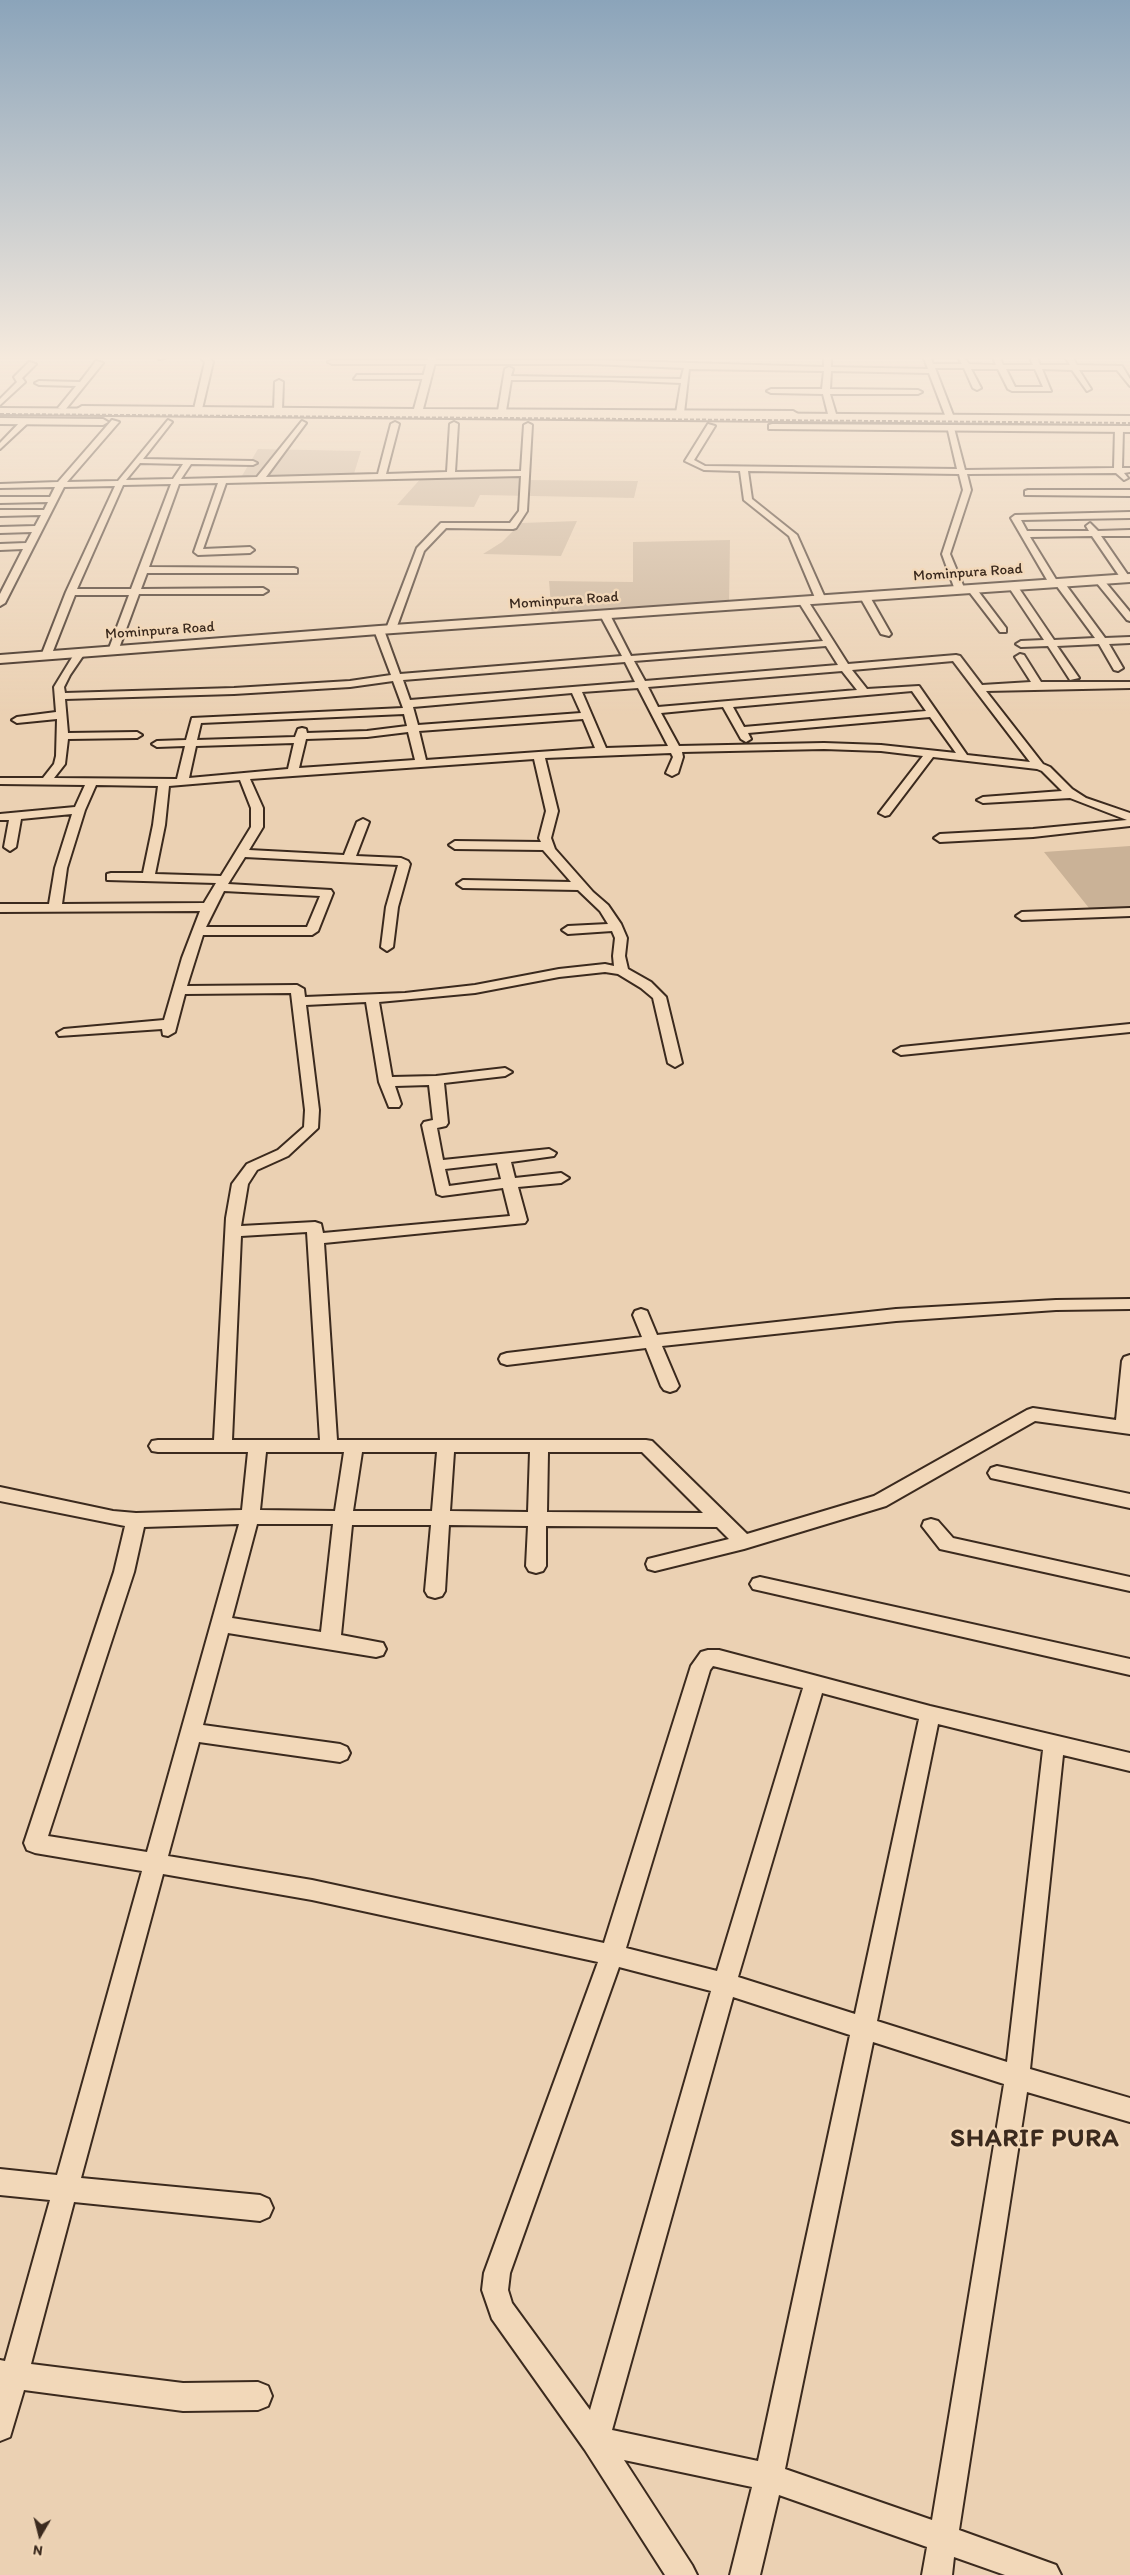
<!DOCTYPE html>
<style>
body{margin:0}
#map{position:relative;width:1130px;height:2575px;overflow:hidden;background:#ebd1b3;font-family:Itim,sans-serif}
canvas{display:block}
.north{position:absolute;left:15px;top:2510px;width:50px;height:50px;-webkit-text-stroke:4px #f2d8b9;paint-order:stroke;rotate:188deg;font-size:14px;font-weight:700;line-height:20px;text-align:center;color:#3b2a1e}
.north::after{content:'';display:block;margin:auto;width:18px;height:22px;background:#3b2a1e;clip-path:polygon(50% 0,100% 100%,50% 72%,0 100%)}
</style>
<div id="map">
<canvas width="1130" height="2575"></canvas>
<div class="north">N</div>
</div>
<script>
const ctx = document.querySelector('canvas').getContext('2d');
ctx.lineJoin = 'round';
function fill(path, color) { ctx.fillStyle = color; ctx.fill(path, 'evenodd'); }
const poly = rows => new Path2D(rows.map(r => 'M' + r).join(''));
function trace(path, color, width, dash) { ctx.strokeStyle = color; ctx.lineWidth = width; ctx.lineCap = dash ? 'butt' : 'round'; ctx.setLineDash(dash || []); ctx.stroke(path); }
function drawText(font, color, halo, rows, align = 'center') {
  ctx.font = font + ' Itim,sans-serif'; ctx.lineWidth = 5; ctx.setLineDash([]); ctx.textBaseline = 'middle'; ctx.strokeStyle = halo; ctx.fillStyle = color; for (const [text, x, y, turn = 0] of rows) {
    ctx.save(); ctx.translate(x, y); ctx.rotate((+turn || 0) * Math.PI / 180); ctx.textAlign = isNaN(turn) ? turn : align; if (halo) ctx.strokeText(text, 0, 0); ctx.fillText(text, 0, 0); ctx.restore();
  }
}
fill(poly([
 [258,449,361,451,353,477,240,479],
 [526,473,526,480,638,481,634,498,480,495,474,507,397,505,423,476],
 [577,521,561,556,483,554,502,542,521,523],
 [730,540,729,606,552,618,549,581,633,582,633,542],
 [1130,846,1130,912,1093,913,1044,852]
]), '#cab297');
const minor = poly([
 [157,355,165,355,165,358,159,359,157,355],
 [198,355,206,355,213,362,202,409,198,411,194,409,205,362,198,355],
 [824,355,831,355,831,367,928,369,923,355,930,355,933,364,962,364,959,359,963,357,969,364,996,365,992,355,999,355,1003,365,1033,365,1029,355,1036,355,1040,365,1070,365,1064,355,1071,355,1077,365,1122,366,1130,379,1130,386,1117,370,1079,370,1091,389,1087,391,1072,370,1042,369,1051,391,1012,391,1008,389,998,369,971,369,981,388,977,390,973,388,964,368,935,368,953,415,949,417,945,415,929,373,831,371,830,389,918,390,922,392,918,394,830,394,836,414,832,416,828,414,823,394,771,393,767,391,771,389,822,389,824,371,689,369,684,413,680,415,676,413,681,383,609,380,511,380,506,411,502,413,498,411,505,369,509,367,513,369,511,376,681,379,684,368,592,364,332,364,328,362,332,360,592,360,824,367,824,355],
 [1006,369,1035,369,1043,387,1015,387,1006,369],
 [96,361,103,363,65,410,58,408,76,386,39,385,35,383,39,381,80,382,96,361],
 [29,362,36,364,22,378,25,382,0,405,0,399,17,382,14,377,29,362],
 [357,375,427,375,431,377,427,379,354,379,357,375],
 [279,380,283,382,282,410,278,412,274,410,275,382,279,380],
 [23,419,30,421,0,449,0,443,23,419],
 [112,420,119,422,67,482,118,481,168,420,172,422,143,459,253,461,257,463,253,465,191,464,181,479,257,477,302,421,306,423,266,477,378,474,391,424,395,422,399,424,386,474,447,472,450,424,454,422,458,424,455,472,521,471,524,425,528,423,532,425,527,511,516,528,513,529,446,528,424,551,396,629,391,632,386,629,417,548,441,523,510,523,519,511,521,476,226,483,203,549,250,547,254,550,250,553,198,555,194,552,218,483,179,484,149,567,294,568,297,569,297,573,147,573,141,589,263,588,268,591,263,594,139,594,118,651,113,654,108,651,129,595,75,595,51,656,42,658,41,656,66,592,115,486,64,487,5,603,0,606,0,594,23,549,0,550,0,544,26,543,32,532,0,533,0,527,35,526,41,515,0,516,0,510,44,510,48,502,0,503,0,497,50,497,55,487,0,488,0,484,58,482,112,420],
 [140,463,183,464,173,479,126,480,140,463],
 [171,484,131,589,77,589,123,485,171,484],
 [708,424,715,426,694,460,705,466,957,469,947,426,954,428,965,470,1114,468,1115,429,1119,427,1123,429,1122,468,1130,468,1130,472,1124,473,1128,478,1124,480,1116,473,967,474,971,490,950,554,965,590,960,593,955,590,942,554,963,490,959,474,748,471,752,499,797,535,826,600,821,603,816,600,789,536,744,500,740,471,704,470,685,461,708,424],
 [1028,490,1130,490,1130,496,1025,495,1025,491,1028,490],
 [1130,512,1130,518,1021,520,1027,531,1089,531,1086,526,1090,523,1098,531,1130,530,1130,536,1101,536,1130,578,1125,581,1122,580,1092,536,1030,537,1057,581,1063,581,1105,638,1130,637,1130,643,1109,644,1123,668,1118,671,1114,670,1099,644,1057,646,1079,678,1070,680,1048,646,1021,647,1016,644,1021,641,1044,640,1008,586,1013,583,1016,584,1054,640,1095,638,1056,585,1050,585,1011,518,1015,515,1130,512],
 [1099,577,1102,578,1130,612,1130,621,1127,620,1096,582,1096,578,1099,577],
 [969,587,975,587,1006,628,1006,632,1000,632,967,589,969,587],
 [865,594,870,597,891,634,889,636,881,634,860,597,865,594],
 [803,598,808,601,848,664,956,655,960,656,982,685,1031,682,1015,657,1020,654,1024,655,1041,682,1130,682,1130,688,986,691,1043,764,1050,767,1072,789,1086,798,1130,813,1130,826,1033,837,940,842,934,838,940,834,1033,829,1127,820,1070,798,983,803,977,800,983,797,1062,791,1042,771,1037,769,933,757,889,815,885,816,879,813,923,756,881,751,824,749,682,752,683,757,678,773,672,776,666,773,673,757,671,753,545,758,558,811,551,838,555,849,593,892,608,905,621,924,627,938,625,956,628,969,651,982,666,997,682,1063,675,1067,668,1063,653,998,641,988,618,974,605,972,559,977,475,993,379,1002,392,1077,436,1076,505,1068,512,1072,505,1076,444,1083,448,1123,446,1126,437,1128,443,1160,549,1149,556,1153,554,1156,511,1162,515,1178,561,1173,569,1178,561,1183,518,1187,527,1220,525,1223,324,1243,337,1440,646,1440,652,1441,747,1534,874,1496,1027,1410,1033,1408,1116,1420,1122,1361,1124,1357,1130,1355,1130,1434,1035,1421,886,1506,744,1549,655,1571,648,1569,646,1564,648,1559,729,1539,717,1527,546,1526,546,1566,543,1571,536,1573,529,1571,526,1566,528,1526,449,1525,445,1591,442,1596,435,1598,428,1596,425,1591,431,1525,352,1525,341,1635,383,1643,386,1649,383,1655,376,1657,228,1633,203,1725,340,1744,347,1747,350,1753,347,1759,340,1762,199,1742,168,1856,312,1880,604,1943,691,1666,701,1652,708,1650,719,1650,930,1706,1130,1753,1130,1771,1063,1755,1030,2069,1130,2098,1130,2122,1027,2092,959,2530,1056,2565,1061,2575,1005,2575,954,2557,952,2575,922,2575,927,2547,779,2495,760,2575,730,2575,752,2487,624,2460,692,2565,697,2575,665,2575,585,2450,492,2319,482,2290,484,2273,598,1962,312,1900,163,1874,81,2178,260,2195,269,2199,273,2208,269,2217,260,2221,74,2202,31,2364,183,2383,258,2382,268,2386,272,2396,268,2406,258,2410,183,2411,24,2390,10,2437,0,2441,0,2360,5,2361,50,2200,0,2195,0,2169,57,2175,142,1871,35,1853,27,1850,24,1843,114,1572,125,1526,0,1501,0,1487,113,1511,136,1513,242,1510,248,1452,158,1452,152,1451,149,1446,152,1441,158,1440,214,1440,226,1218,232,1184,247,1164,278,1150,304,1127,305,1110,291,993,185,994,175,1032,168,1036,163,1035,162,1029,59,1036,57,1033,64,1029,164,1020,182,958,200,911,0,912,0,904,49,904,55,868,72,814,21,819,16,847,10,851,4,847,9,820,0,820,0,814,75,807,85,785,0,784,0,778,43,778,54,764,56,756,57,719,17,723,12,720,17,717,56,712,54,687,76,651,80,650,85,653,70,675,64,687,65,693,234,688,350,681,391,675,374,630,379,627,384,630,400,674,622,656,600,615,605,612,610,615,631,656,823,641,798,601,803,598],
 [826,646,838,665,645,681,634,661,826,646],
 [953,661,975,690,1030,762,967,755,919,686,867,689,852,670,953,661],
 [625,662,635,682,410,700,403,680,625,662],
 [842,671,857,690,658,707,648,687,842,671],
 [393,681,403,708,192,718,186,740,157,741,152,744,157,747,185,746,177,779,54,778,65,764,68,739,137,738,142,735,137,732,68,733,65,699,234,694,350,687,393,681],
 [638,688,668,746,606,748,582,692,638,688],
 [912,691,926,711,744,727,733,707,912,691],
 [572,693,581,713,418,725,413,707,572,693],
 [723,707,741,739,746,742,751,739,748,733,930,717,956,753,881,745,824,743,679,746,661,713,723,707],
 [404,714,407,726,367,731,307,733,306,729,302,728,298,729,295,737,197,740,201,723,404,714],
 [583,719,595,748,426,760,419,731,583,719],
 [408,732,415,760,299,768,306,739,367,737,408,732],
 [294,743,288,769,189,778,196,746,294,743],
 [534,759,546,811,539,838,541,842,455,841,449,845,455,849,543,850,571,882,463,880,457,884,463,888,578,890,600,911,608,924,568,926,562,930,568,934,612,931,615,938,613,956,614,966,605,964,559,969,475,985,405,993,305,997,304,989,297,985,187,986,203,935,312,935,318,931,333,893,331,890,228,884,245,857,398,865,386,907,381,947,387,951,393,947,398,907,410,864,408,861,401,858,356,856,369,822,363,819,357,822,344,855,249,850,263,827,263,808,250,779,534,759],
 [240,780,251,808,251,827,221,876,155,874,165,825,169,786,240,780],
 [96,785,158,786,153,825,143,873,111,873,107,874,107,880,216,883,204,903,62,904,67,868,85,810,96,785],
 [224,891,320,896,307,927,206,927,224,891],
 [366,1002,379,1082,389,1107,399,1107,401,1104,395,1086,429,1085,433,1120,424,1122,422,1125,437,1194,442,1196,503,1188,510,1216,323,1233,321,1224,315,1222,241,1226,248,1184,257,1170,288,1156,318,1128,319,1110,306,1005,366,1002],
 [497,1163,501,1179,449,1186,445,1169,497,1163],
 [307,1232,320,1440,232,1440,241,1236,307,1232],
 [266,1452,344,1452,335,1511,260,1510,266,1452],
 [362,1452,437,1452,432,1511,353,1511,362,1452],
 [454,1452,530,1452,528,1512,450,1511,454,1452],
 [548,1452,642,1452,703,1513,547,1512,548,1452],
 [239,1524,147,1852,48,1836,134,1572,144,1527,239,1524],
 [257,1524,333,1524,321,1632,232,1618,257,1524],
 [713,1666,803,1688,717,1971,626,1948,710,1670,713,1666],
 [822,1693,919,1719,855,2014,738,1977,822,1693],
 [938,1724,1043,1750,1007,2062,877,2021,938,1724],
 [619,1967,711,1991,590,2410,512,2303,508,2290,510,2273,619,1967],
 [733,1997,850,2035,758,2461,612,2430,733,1997],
 [873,2042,1004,2084,932,2520,785,2469,873,2042],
 [1130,908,1130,916,1022,920,1016,916,1022,912,1130,908],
 [1130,1024,1130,1032,901,1055,894,1051,901,1047,1130,1024],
 [1130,1299,1130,1309,1056,1310,896,1321,662,1346,679,1386,676,1390,670,1392,664,1390,661,1386,646,1348,507,1365,501,1363,499,1359,501,1355,507,1353,642,1337,633,1315,635,1311,641,1309,647,1311,657,1335,896,1309,1056,1300,1130,1299],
 [997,1466,1130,1494,1130,1508,991,1478,988,1473,991,1468,997,1466],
 [931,1519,938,1521,953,1538,1130,1577,1130,1591,940,1549,922,1526,924,1521,931,1519],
 [760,1577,1130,1659,1130,1675,753,1589,750,1584,753,1579,760,1577]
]);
const tertiary = poly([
 [429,355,437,355,423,409,793,411,798,414,793,417,422,414,417,417,412,414,82,412,77,409,82,406,414,409,429,355],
 [0,418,103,419,108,422,103,425,0,424,0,418],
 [772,424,1130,426,1130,432,769,429,769,425,772,424]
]);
const secondary = poly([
 [1130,574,1130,582,379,634,0,663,0,655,379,626,1130,574]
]);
const primary = poly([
 [0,408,1130,416,1130,424,0,414,0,408]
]);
trace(minor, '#3b2a1e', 4);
trace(tertiary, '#3b2a1e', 4);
trace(secondary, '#3b2a1e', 4);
trace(primary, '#3b2a1e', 4);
fill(minor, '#f2d8b9');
fill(tertiary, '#f2d8b9');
fill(secondary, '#f2d8b9');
fill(primary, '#f2d8b9');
trace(poly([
 [0,414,1130,423]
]), '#3b2a1e', 2, [4, 2]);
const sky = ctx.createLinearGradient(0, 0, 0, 716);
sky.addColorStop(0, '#8ba4ba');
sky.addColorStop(0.5, '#f6eadd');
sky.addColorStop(1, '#f6eadd00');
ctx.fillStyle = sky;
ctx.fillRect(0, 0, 1130, 716);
drawText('15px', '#3b2a1e', '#f2d8b9', [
 ["Mominpura Road",968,573,-4],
 ["Mominpura Road",564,601,-4],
 ["Mominpura Road",160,631,-4]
]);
ctx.letterSpacing = '1px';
drawText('bold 26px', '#3b2a1e', '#f2d8b9', [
 ["SHARIF PURA",1035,2139]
]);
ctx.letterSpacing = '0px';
</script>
